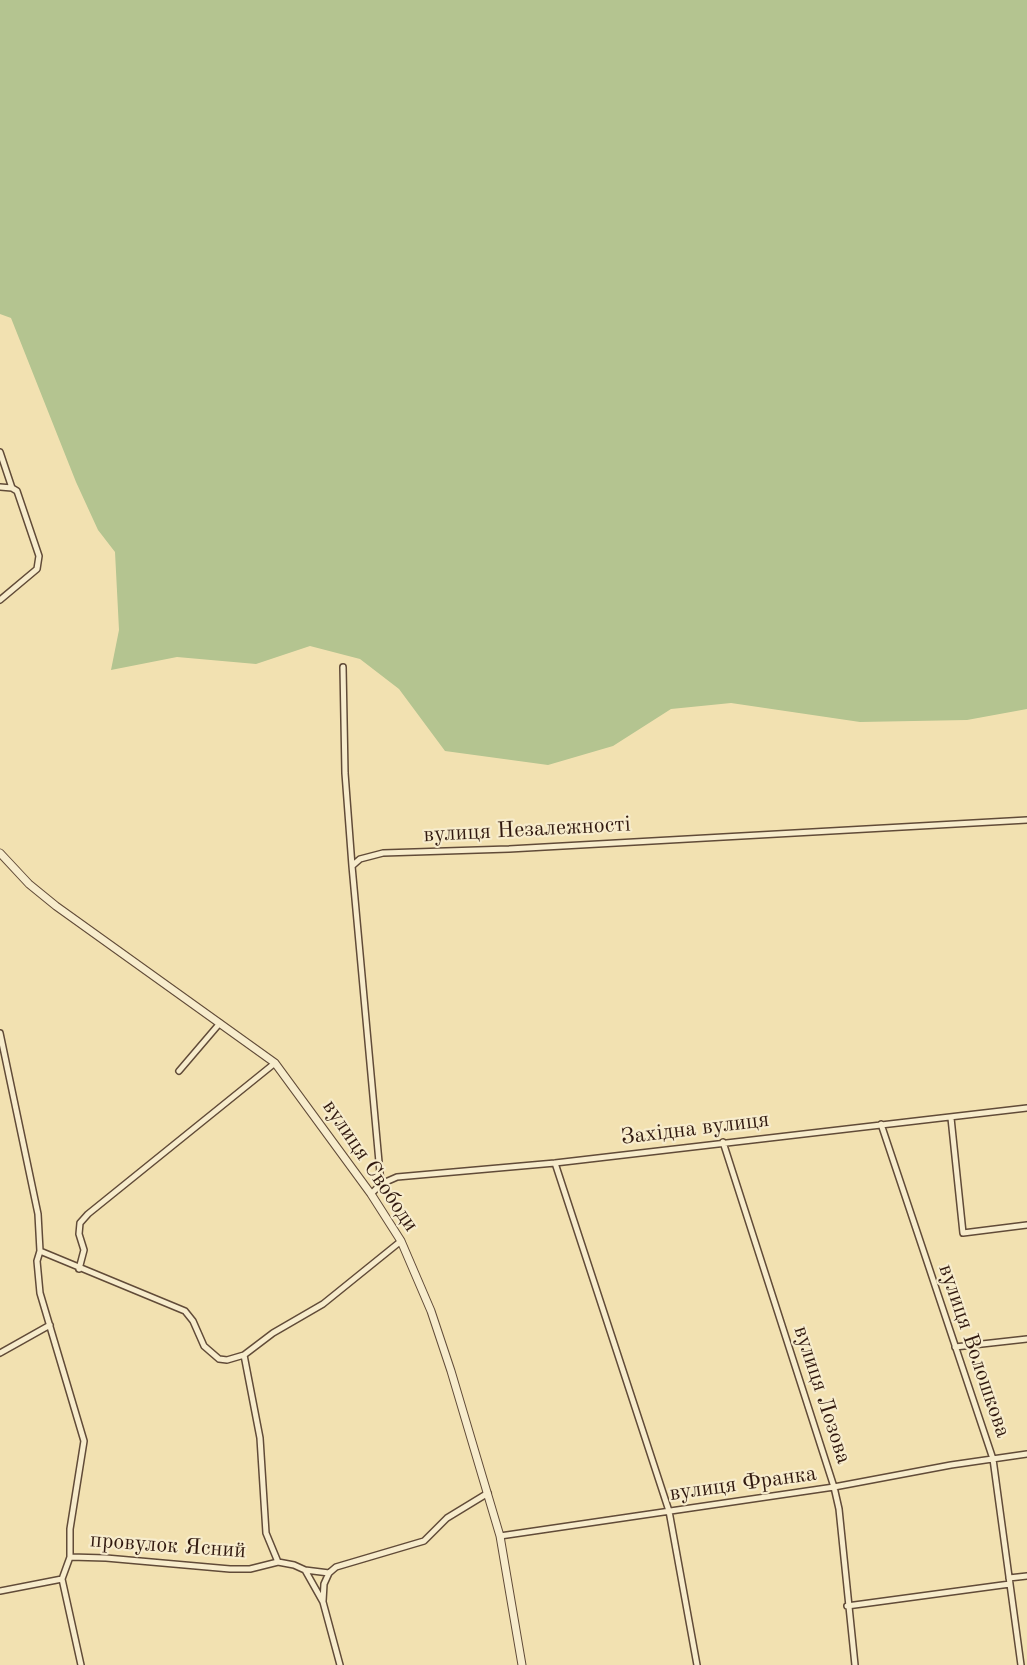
<!DOCTYPE html>
<meta charset="utf-8">
<style>
body{margin:0}
canvas{display:block;background:#f2e1b1}
</style>
<canvas width="1027" height="1665"></canvas>
<script>
const ctx = document.querySelector('canvas').getContext('2d');
ctx.lineJoin = 'round';
function fill(path, color) { ctx.fillStyle = color; ctx.fill(path, 'evenodd'); }
const poly = rows => new Path2D(rows.map(r => 'M' + r).join(''));
function trace(path, color, width, dash) { ctx.strokeStyle = color; ctx.lineWidth = width; ctx.lineCap = dash ? 'butt' : 'round'; ctx.setLineDash(dash || []); ctx.stroke(path); }
function drawText(font, color, halo, rows, align = 'center') {
  ctx.font = font + ' "Old Standard TT",serif'; ctx.lineWidth = 4.5; ctx.setLineDash([]); ctx.textBaseline = 'middle'; ctx.strokeStyle = halo; ctx.fillStyle = color; for (const [text, x, y, turn = 0] of rows) {
    ctx.save(); ctx.translate(x, y); ctx.rotate((+turn || 0) * Math.PI / 180); ctx.textAlign = isNaN(turn) ? turn : align; if (halo) ctx.strokeText(text, 0, 0); ctx.fillText(text, 0, 0); ctx.restore();
  }
}
fill(poly([
 [0,0,1027,0,1027,709,967,720,860,722,731,703,671,709,613,746,548,765,445,751,399,689,360,659,310,646,256,664,177,657,111,670,119,630,115,552,98,530,76,482,11,318,0,314]
]), '#b4c490');
const minor = poly([
 [0,452,12,488,17,491,39,556,37,569,0,600],
 [0,487,12,488],
 [343,667,345,773,352,866],
 [0,1033,38,1214,40,1251,37,1261,40,1293,84,1441,70,1529,70,1557,62,1579,81,1665],
 [179,1071,220,1023],
 [951,1118,963,1233,1027,1225],
 [881,1124,993,1459,1021,1665],
 [723,1142,834,1487,839,1509,855,1665],
 [555,1163,669,1511,697,1665],
 [381,1184,352,866,360,859,383,853,509,849,1027,820],
 [371,1194,381,1184,397,1177,555,1163,1027,1108],
 [40,1251,185,1311,193,1321,204,1346,219,1359,227,1360,244,1355],
 [79,1269,84,1250,79,1234,80,1223,88,1214,275,1063],
 [955,1347,1027,1339],
 [0,1353,50,1325],
 [500,1536,834,1487,951,1465,1027,1454],
 [70,1557,106,1558,230,1569,250,1569,278,1562,294,1565,305,1570,323,1602,340,1665],
 [278,1562,266,1533,260,1438,244,1355,273,1333,323,1304,401,1241],
 [305,1570,329,1573],
 [1009,1578,1027,1576],
 [0,1591,62,1579],
 [323,1601,324,1584,329,1573,336,1567,424,1541,447,1518,488,1493],
 [847,1606,1010,1584]
]);
const tertiary = poly([
 [0,853,29,884,56,906,275,1063,371,1194,401,1241,431,1311,451,1371,500,1536,522,1665]
]);
trace(minor, '#614b38', 8);
trace(tertiary, '#614b38', 9);
trace(minor, '#f7eccc', 5);
trace(tertiary, '#f7eccc', 7);
drawText('22px', '#31190f', '#f7eccc', [
 ["вулиця Незалежності",527,830,-3],
 ["Західна вулиця",695,1129,-7],
 ["вулиця Свободи",370,1166,56],
 ["вулиця Волошкова",974,1351,71],
 ["вулиця Лозова",822,1395,72],
 ["вулиця Франка",743,1484,-8],
 ["провулок Ясний",168,1546,4]
]);
</script>
